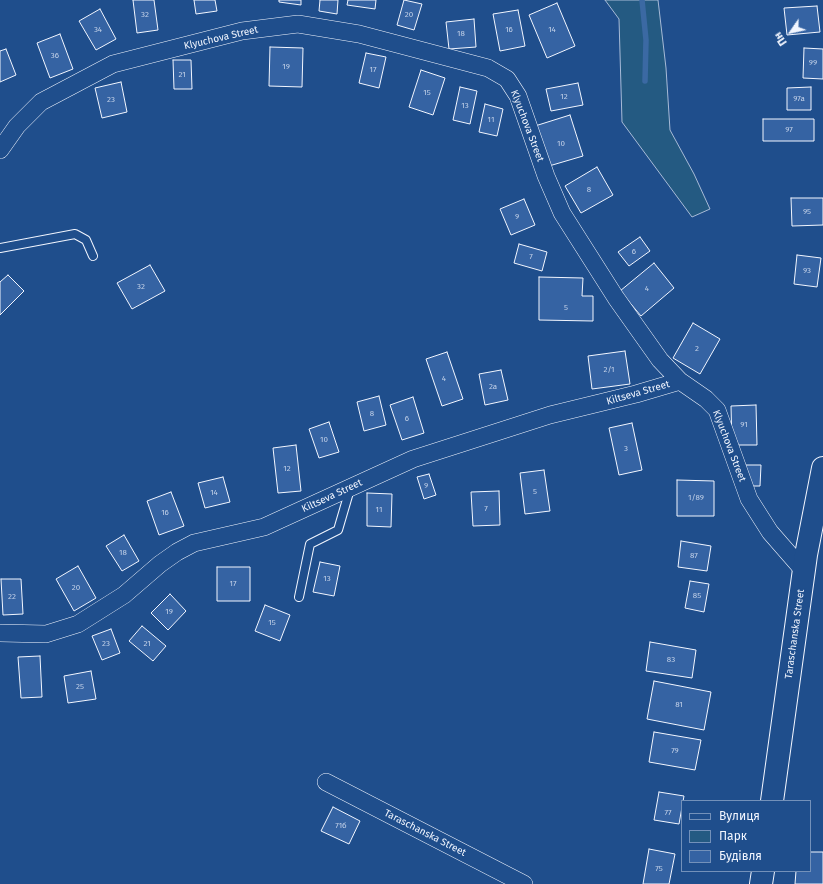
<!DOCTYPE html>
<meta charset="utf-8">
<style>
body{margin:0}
#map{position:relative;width:823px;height:884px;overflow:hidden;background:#1f4e8c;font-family:"Fira Sans",sans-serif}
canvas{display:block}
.legend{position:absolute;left:681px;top:800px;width:130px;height:72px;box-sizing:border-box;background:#1f4e8c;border:1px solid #7391ba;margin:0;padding:5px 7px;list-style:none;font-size:12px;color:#f2f6ff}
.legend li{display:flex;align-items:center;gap:8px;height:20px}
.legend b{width:20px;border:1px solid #7391ba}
.north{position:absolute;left:771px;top:12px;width:40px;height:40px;-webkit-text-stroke:3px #1f4e8c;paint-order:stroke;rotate:236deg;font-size:11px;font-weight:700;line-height:16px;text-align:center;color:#f2f6ff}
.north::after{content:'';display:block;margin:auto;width:14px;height:18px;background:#f2f6ff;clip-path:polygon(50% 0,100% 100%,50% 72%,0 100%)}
</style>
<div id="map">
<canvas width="823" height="884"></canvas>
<ul class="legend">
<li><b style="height:5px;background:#1f4e8c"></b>Вулиця</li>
<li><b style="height:11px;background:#245a82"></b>Парк</li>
<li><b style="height:11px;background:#3563a3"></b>Будівля</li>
</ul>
<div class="north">Пн</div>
</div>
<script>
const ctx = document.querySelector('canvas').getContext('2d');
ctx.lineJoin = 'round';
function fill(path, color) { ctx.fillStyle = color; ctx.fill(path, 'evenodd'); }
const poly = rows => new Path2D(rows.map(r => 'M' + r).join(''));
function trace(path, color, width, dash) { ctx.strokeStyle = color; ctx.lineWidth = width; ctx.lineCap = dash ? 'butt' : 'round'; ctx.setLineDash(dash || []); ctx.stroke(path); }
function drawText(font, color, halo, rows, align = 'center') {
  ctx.font = font + ' "Fira Sans",sans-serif'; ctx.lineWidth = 3; ctx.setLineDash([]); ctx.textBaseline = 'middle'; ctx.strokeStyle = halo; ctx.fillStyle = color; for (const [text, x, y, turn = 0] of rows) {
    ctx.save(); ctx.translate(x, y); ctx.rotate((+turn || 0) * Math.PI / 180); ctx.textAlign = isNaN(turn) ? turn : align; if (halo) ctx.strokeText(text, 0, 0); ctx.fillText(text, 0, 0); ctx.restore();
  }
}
const green = poly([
 [605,0,658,0,666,68,670,130,694,174,710,209,692,217,622,122,619,19,605,0]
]);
fill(green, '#245a82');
trace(green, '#a8bbd7', 1);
trace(poly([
 [642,0,646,40,645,81]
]), '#3b69a3', 5.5);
const building = poly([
 [133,0,154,0,158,30,137,33,133,0],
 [194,0,215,0,217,11,196,14,194,0],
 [279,0,301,0,301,5,279,2,279,0],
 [320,0,338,0,337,14,319,11,320,0],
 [348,0,376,0,375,9,347,5,348,0],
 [404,0,422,4,414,30,397,25,404,0],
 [557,3,575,46,547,58,529,15,557,3],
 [817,6,820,32,787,35,784,8,817,6],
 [100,9,116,39,96,50,79,21,100,9],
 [518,10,525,46,500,51,493,14,518,10],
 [474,19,476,47,449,49,446,22,474,19],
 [60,34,73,69,50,78,37,43,60,34],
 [270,47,303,48,302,87,269,86,270,47],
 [804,48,823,49,823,79,803,78,804,48],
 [6,49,16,75,0,82,0,51,6,49],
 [366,53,386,57,379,88,359,83,366,53],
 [173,60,191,60,192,89,174,89,173,60],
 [421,70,445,78,433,115,409,107,421,70],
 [121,82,127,112,102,118,95,88,121,82],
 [578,83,583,105,551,111,546,89,578,83],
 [460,87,477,91,470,124,453,120,460,87],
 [811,87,811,110,787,110,787,88,811,87],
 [485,104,503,109,497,136,479,132,485,104],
 [570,115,583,156,549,166,535,126,570,115],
 [763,119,814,119,814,141,763,141,763,119],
 [597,167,613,195,581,213,565,186,597,167],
 [791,198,823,198,823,225,792,226,791,198],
 [524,199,535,225,511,235,500,209,524,199],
 [640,237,650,251,629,266,618,252,640,237],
 [519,244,547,252,542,271,514,263,519,244],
 [797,255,821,258,817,287,794,284,797,255],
 [654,263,674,288,641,316,620,291,654,263],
 [150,265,165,291,132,309,117,283,150,265],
 [8,275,24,291,0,315,0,282,8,275],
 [539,277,583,278,582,296,593,296,593,321,539,320,539,277],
 [693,323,720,339,700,374,673,358,693,323],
 [625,351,630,384,592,389,588,356,625,351],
 [447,352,463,399,442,406,426,359,447,352],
 [501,370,508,400,485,405,479,374,501,370],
 [379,396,386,425,364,431,357,402,379,396],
 [413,397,424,433,402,440,390,405,413,397],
 [756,405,757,445,732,445,731,406,756,405],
 [329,422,339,452,319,458,309,429,329,422],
 [632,423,642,470,619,475,609,428,632,423],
 [296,445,301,491,278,493,273,448,296,445],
 [745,465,761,465,760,486,745,486,745,465],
 [544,470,550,511,525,514,520,473,544,470],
 [429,474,436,495,424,499,417,477,429,474],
 [223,477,230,502,205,508,198,483,223,477],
 [677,480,714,481,714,516,677,516,677,480],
 [499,491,500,525,473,526,471,492,499,491],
 [171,492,184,526,159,535,147,501,171,492],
 [367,493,392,494,391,527,367,526,367,493],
 [124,535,139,561,122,571,106,546,124,535],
 [681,541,711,546,707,571,678,567,681,541],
 [320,562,340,566,334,596,313,592,320,562],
 [78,566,96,598,74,611,56,579,78,566],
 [217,567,250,567,250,601,217,601,217,567],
 [1,579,21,579,23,614,3,615,1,579],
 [690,581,709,584,704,612,685,608,690,581],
 [170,594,186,611,168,630,151,613,170,594],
 [265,605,290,615,280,641,255,631,265,605],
 [142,626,166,646,153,661,129,641,142,626],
 [111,629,120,653,102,660,92,636,111,629],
 [650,642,696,650,692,678,646,671,650,642],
 [40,656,42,697,21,698,18,657,40,656],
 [91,671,96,699,68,703,64,676,91,671],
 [654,681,711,692,704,730,647,719,654,681],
 [654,732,701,740,695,770,649,762,654,732],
 [659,792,684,796,679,824,654,820,659,792],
 [333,807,360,821,349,844,321,831,333,807],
 [649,849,675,854,669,884,643,884,649,849],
 [810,852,823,852,823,884,795,884,796,871,810,871,810,852]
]);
fill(building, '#3563a3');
trace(building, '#f2f6ff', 1);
const service = poly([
 [0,248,75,234,86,240,93,256],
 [299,597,310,544,338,530,350,489]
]);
const minor = poly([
 [0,150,17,126,41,102,113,64,242,31,298,24,359,34,488,68,507,79,518,96,546,176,562,213,616,298,660,360,680,381,706,399,717,410,749,499,770,532,804,571],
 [0,633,46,634,78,624,124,595,160,564,177,552,194,543,264,527,413,459,550,415,636,394,680,381],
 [326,782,524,884]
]);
const secondary = poly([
 [772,801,806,555,823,468],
 [761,884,763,871]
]);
trace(service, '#f2f6ff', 10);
trace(minor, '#f2f6ff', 18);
trace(secondary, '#f2f6ff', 24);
trace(service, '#1f4e8c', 8);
trace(minor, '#1f4e8c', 17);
trace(secondary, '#1f4e8c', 22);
drawText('8px', '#c3d1e8', null, [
 ["32",145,15],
 ["20",409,15],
 ["34",98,30],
 ["16",509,30],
 ["14",552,30],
 ["18",461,34],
 ["36",55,56],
 ["99",813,63],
 ["19",286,67],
 ["17",373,70],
 ["21",182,75],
 ["15",427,93],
 ["12",564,97],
 ["97а",799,99],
 ["23",111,100],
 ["13",465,106],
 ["11",491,120],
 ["97",789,130],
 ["10",561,144],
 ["8",589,190],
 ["95",807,212],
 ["9",517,217],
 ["6",634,252],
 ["7",531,257],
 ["93",807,271],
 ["32",141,287],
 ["4",647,289],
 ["5",566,308],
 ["2",697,349],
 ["2/1",609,370],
 ["4",444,379],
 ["2а",493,387],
 ["8",372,414],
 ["6",407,419],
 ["91",744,425],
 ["10",324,440],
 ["3",626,449],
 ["12",287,469],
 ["9",426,486],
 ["5",535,492],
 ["14",214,493],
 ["1/89",696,498],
 ["7",486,509],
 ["11",379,510],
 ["16",165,513],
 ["18",123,553],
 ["87",694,556],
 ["13",327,579],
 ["17",233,584],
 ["20",76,588],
 ["85",697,596],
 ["22",12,597],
 ["19",169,612],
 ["15",272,623],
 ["23",106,644],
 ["21",147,644],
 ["83",671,660],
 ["25",80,687],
 ["81",679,705],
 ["79",675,751],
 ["77",668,813],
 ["71б",341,826],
 ["75",659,869]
]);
drawText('10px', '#f2f6ff', '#1f4e8c', [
 ["Klyuchova Street",221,38,-13],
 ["Klyuchova Street",527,126,69],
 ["Kiltseva Street",638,393,-16],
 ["Klyuchova Street",729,446,69],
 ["Kiltseva Street",332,496,-25],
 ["Taraschanska Street",795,634,-82],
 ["Taraschanska Street",425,833,27]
]);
</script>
